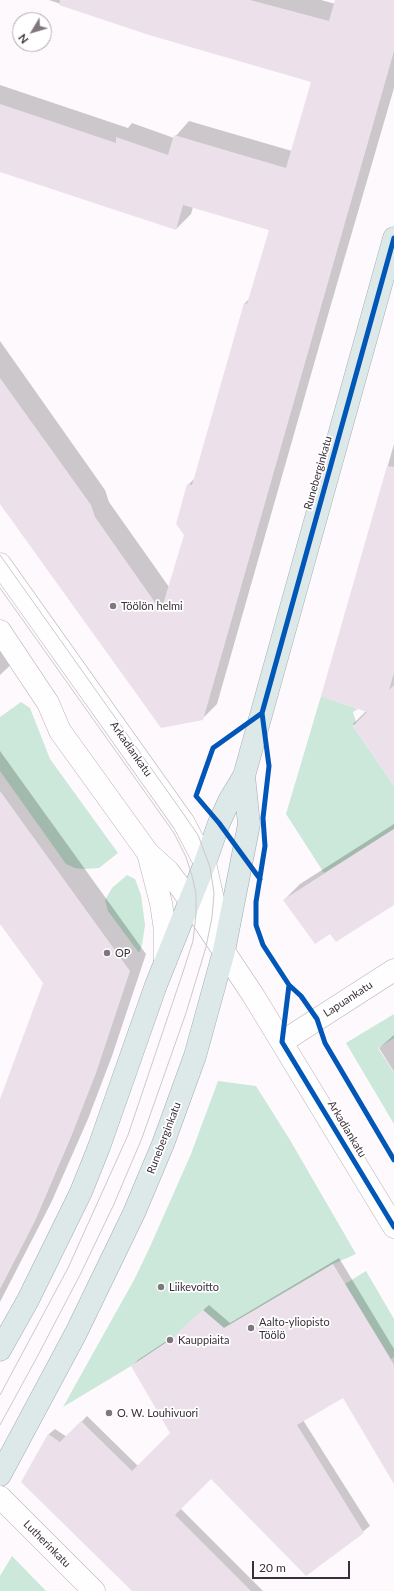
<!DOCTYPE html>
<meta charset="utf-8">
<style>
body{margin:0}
#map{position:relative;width:394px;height:1591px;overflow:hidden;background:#fef9fd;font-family:Lato,sans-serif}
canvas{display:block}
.north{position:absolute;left:12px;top:12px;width:40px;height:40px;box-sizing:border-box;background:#fff;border:1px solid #b0acb0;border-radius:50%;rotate:232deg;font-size:11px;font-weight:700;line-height:16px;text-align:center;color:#3a2f39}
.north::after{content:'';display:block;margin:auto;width:14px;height:18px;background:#7f767e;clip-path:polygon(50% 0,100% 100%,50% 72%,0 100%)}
.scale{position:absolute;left:252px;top:1561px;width:98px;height:18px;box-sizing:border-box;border:2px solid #3a2f39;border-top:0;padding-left:5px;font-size:12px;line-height:14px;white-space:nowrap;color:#3a2f39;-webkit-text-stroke:3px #fff;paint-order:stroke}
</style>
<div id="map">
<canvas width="394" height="1591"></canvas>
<div class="north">N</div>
<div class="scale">20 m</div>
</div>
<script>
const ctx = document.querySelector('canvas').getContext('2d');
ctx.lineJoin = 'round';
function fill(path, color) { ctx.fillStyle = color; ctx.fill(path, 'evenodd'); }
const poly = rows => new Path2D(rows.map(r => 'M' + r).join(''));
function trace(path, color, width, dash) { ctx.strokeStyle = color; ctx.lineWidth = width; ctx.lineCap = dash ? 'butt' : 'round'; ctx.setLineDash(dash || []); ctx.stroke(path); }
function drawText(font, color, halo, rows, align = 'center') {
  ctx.font = font + ' Lato,sans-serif'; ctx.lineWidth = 3.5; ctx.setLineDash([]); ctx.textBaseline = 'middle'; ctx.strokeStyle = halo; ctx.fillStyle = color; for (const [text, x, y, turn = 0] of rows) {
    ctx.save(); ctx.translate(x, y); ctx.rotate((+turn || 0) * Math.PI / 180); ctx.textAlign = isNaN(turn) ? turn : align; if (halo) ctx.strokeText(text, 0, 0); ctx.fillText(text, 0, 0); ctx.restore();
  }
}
fill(poly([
 [321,696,358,709,353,712,356,722,353,726,394,786,394,829,324,873,286,814],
 [21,702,30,708,50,759,118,853,99,868,83,869,75,868,66,864,0,771,0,717],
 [127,875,135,879,141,895,145,925,142,945,139,953,108,911,105,900,112,888],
 [394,1014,394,1038,378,1048,394,1073,394,1124,346,1043],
 [218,1081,256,1086,290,1140,356,1254,333,1264,224,1328,203,1310,170,1340,131,1366,63,1407,134,1280,149,1249,191,1154],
 [366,1271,394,1319,394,1357,391,1359,345,1284],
 [12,1556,46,1591,0,1591,0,1576]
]), '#cbe8da');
fill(poly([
 [49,0,321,0,350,8,346,0,394,0,394,88,330,308,217,704,202,719,0,502,0,341,105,490,109,502,169,587,185,535,188,485,195,478,245,303,249,299,270,230,193,207,191,214,176,229,0,170,0,85,128,128,132,123,174,138,189,121,292,151,312,81,149,34],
 [394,444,394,784,353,724,366,711,322,696],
 [0,633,18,658,0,675],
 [0,751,146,954,112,1056,88,1119,51,1203,0,1302,0,1101,44,983,0,923],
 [394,824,394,904,330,933,284,900,300,884],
 [394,1035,394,1072,379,1048],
 [339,1258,394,1349,394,1482,343,1397,303,1420,370,1526,307,1575,211,1478,180,1508,263,1591,133,1591,22,1482,49,1434,55,1429,67,1437,87,1416,138,1466,171,1433,132,1366,138,1360,177,1334,209,1305,230,1323]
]), '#0003');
fill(poly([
 [60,0,250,0,329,21,335,0,394,0,394,51,203,720,161,728,0,504,0,378,91,505,95,517,161,611,184,535,176,524,187,484,192,485,244,303,247,304,269,230,183,205,176,230,0,172,0,104,116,143,116,137,168,155,174,135,286,168,311,82,149,35,59,5],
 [387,466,394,467,394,673,389,690,394,685,394,786,353,726,367,712,321,696],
 [0,791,130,971,96,1073,71,1137,35,1221,0,1289,0,1099,43,983,0,924],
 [394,829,394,905,336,942,330,934,315,944,283,900],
 [333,1264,394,1365,394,1484,343,1398,297,1425,364,1533,306,1576,211,1479,175,1515,251,1591,132,1591,21,1482,48,1434,60,1442,81,1421,132,1471,170,1433,131,1366,170,1340,203,1310,224,1328]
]), '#ece1eb');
const minor = poly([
 [0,564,184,823,205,863,222,940],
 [0,631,48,703,60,731,148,853,168,871,189,899,253,995,394,1227],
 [148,853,161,903,165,930,165,962],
 [282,1042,394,970],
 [0,1497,94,1591]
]);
const major = poly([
 [0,1350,28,1300,81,1192,99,1147,156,985,205,863,219,823,229,801,244,776,394,238],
 [0,1475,76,1333,134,1213,163,1144,195,1056,224,951,249,824,244,776]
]);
trace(minor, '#bab3b9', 23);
trace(major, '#9daeb3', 23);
trace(minor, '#fffeff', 22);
trace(major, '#dde8e9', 22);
trace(poly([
 [0,555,180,809,198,835,210,867,214,893,212,917,206,947,186,1013,142,1138,114,1204,81,1273,36,1359,0,1425],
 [0,588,174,833,186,857,192,876,196,893,196,914,193,941,183,972,128,1135,68,1268,0,1395]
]), '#cbc9ca', 1);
trace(poly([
 [394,238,262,713,269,766,263,818,265,846,256,902,256,925,263,945,289,985,301,996,317,1019,325,1043,394,1160],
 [260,879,219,823,196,796,213,748,262,713],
 [289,985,282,1042,394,1227]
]), '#0057b8', 5);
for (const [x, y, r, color] of [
 [113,606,4,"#7f767e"],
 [107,953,4,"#7f767e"],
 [161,1287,4,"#7f767e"],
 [251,1328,4,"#7f767e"],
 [170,1340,4,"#7f767e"],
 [109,1413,4,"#7f767e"]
]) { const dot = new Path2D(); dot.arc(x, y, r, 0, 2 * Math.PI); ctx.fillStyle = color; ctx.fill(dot); trace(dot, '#fff', 1.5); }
drawText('11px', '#3a2f39', '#fff', [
 ["Runeberginkatu",318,473,-74],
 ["Arkadiankatu",131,749,55],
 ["Lapuankatu",348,999,-33],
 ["Arkadiankatu",347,1129,59],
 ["Runeberginkatu",164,1138,-69],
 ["Lutherinkatu",47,1544,45]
]);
drawText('11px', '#3a2f39', '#fff', [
 ["Töölön helmi",121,606],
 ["OP",115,953],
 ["Liikevoitto",169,1287],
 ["Aalto-yliopisto",259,1322],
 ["Töölö",259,1335],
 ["Kauppiaita",178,1340],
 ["O. W. Louhivuori",117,1413]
], 'left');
</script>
